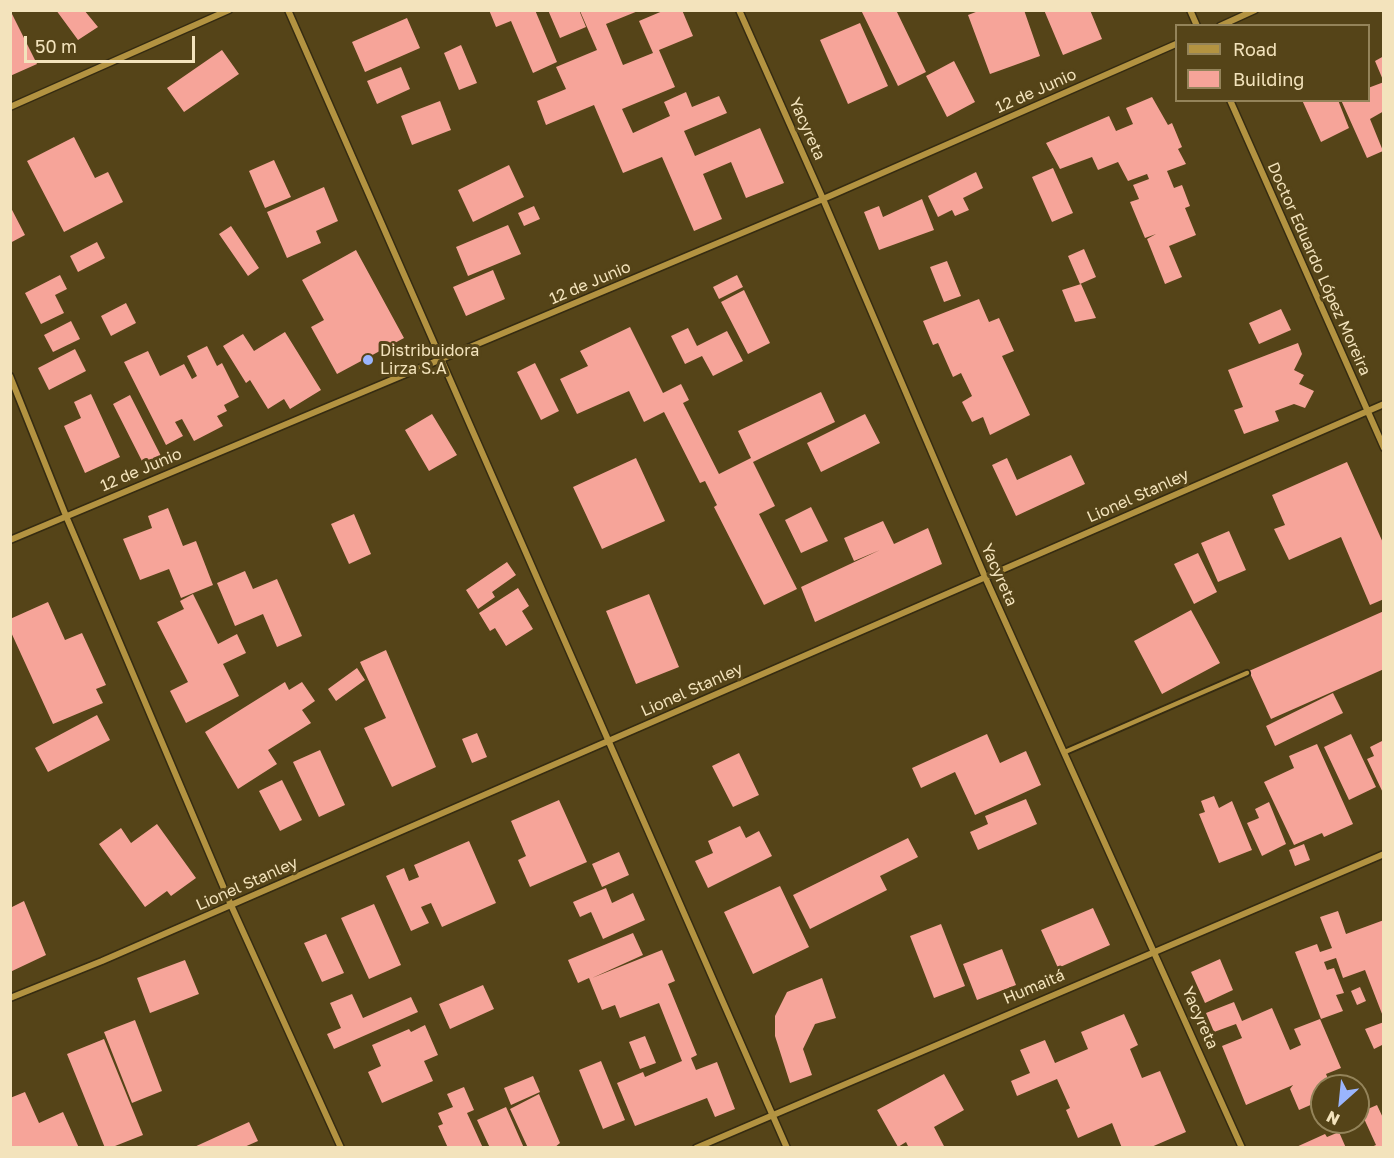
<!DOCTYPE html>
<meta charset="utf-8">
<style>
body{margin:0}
#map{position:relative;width:1394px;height:1158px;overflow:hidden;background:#554418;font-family:"Golos Text",sans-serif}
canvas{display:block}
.frame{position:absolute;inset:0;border:12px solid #f3e3bc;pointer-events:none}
.legend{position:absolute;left:1175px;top:24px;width:195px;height:78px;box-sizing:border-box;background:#554418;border:2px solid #94845a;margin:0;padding:8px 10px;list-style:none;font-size:18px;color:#f3e3bc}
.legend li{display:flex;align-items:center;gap:12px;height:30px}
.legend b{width:30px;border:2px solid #94845a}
.north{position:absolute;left:1310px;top:1074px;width:60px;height:60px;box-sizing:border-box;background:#554418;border:2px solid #94845a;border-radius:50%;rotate:207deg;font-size:16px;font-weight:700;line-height:24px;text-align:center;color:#f3e3bc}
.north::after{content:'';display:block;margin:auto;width:21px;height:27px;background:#9ab5fd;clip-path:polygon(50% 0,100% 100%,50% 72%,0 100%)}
.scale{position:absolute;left:24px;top:36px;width:171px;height:27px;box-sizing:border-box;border:3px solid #f3e3bc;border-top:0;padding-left:8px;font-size:18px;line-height:21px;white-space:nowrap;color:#f3e3bc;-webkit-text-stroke:4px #554418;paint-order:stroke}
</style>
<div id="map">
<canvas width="1394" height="1158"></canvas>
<div class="frame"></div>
<ul class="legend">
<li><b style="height:8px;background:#b39341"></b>Road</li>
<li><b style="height:16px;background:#f6a499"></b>Building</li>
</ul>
<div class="north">N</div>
<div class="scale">50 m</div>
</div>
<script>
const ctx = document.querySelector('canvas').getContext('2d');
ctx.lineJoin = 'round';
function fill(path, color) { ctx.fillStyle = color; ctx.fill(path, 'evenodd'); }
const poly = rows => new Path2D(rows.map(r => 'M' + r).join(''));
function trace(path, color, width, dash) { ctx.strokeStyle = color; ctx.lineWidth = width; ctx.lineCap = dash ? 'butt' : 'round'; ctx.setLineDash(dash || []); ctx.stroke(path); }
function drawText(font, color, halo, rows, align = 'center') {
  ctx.font = font + ' "Golos Text",sans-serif'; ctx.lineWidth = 6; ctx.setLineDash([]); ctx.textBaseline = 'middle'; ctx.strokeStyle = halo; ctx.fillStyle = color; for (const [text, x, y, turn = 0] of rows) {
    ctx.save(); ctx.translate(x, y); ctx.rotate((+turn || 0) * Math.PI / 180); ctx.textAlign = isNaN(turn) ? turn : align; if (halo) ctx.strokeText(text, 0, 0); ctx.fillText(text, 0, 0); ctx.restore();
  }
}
fill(poly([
 [10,10,37,64,10,76],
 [56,10,84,10,98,27,78,40],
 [489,10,535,10,557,62,533,73,511,21,496,27],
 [548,10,579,10,586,27,560,38],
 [665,10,682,10,693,36,659,50,675,87,622,109,633,133,670,116,664,102,686,92,692,107,719,96,727,113,684,131,695,156,760,128,784,183,746,198,731,162,703,174,722,219,694,231,662,157,623,173,594,105,546,125,537,101,566,89,556,67,597,50,580,11,638,11,606,24,623,65,653,53,639,21],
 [861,10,896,10,926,72,898,86],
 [981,10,1024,10,1040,56,990,74,968,15],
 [1044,10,1090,10,1102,39,1063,55],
 [407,18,420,48,365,72,352,42],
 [860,23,888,86,848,104,820,40],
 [461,45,477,83,459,90,444,53],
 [222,50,239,74,184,112,167,88],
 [1384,56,1384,80,1383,80,1375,61],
 [954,61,975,102,947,117,926,76],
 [401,67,410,89,377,104,367,81],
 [1384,82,1384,111,1370,119,1383,151,1367,158,1341,100,1368,100,1368,88],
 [1152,97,1168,125,1172,123,1182,147,1178,149,1186,164,1167,171,1174,188,1182,185,1190,206,1185,208,1196,235,1169,246,1182,277,1165,284,1147,239,1156,234,1145,238,1130,202,1139,199,1133,185,1149,179,1147,174,1128,181,1118,162,1098,170,1092,157,1060,169,1046,143,1109,116,1116,131,1133,124,1126,108],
 [1302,100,1338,100,1349,128,1321,142],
 [440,101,451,130,412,145,401,116],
 [74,137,95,178,108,172,123,202,64,232,27,161],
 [274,160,291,197,265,208,249,171],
 [509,165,524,197,473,222,458,190],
 [1053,168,1073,213,1052,222,1032,177],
 [976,172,983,188,963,198,969,210,955,216,952,210,938,217,928,196],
 [324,187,338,221,316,231,321,243,287,258,267,212],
 [922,199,934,230,879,250,864,212,879,206,883,217],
 [10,206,25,235,10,243],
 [534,206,540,219,524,226,518,213],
 [508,225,521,254,468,276,456,247],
 [231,226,259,268,248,276,219,234],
 [97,242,105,258,78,272,70,256],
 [1084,249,1096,277,1080,284,1068,256],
 [356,250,404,338,337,374,311,327,324,320,302,280],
 [947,261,961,296,944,302,930,267],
 [493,270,505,299,466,316,453,287],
 [60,275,67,289,55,295,64,313,41,324,25,293],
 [737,275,743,287,719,299,713,287],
 [1081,284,1096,318,1075,322,1062,290],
 [744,290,770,343,748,354,721,302],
 [979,299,989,322,999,318,1014,351,1002,356,1030,415,990,435,983,417,972,422,962,402,972,396,961,373,953,377,938,343,933,345,923,321],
 [126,303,136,323,111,336,101,316],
 [1281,309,1291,330,1259,344,1249,323],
 [71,321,80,339,53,352,44,335],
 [630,327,663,393,681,384,689,400,683,403,719,474,751,458,738,431,821,392,835,422,753,462,775,506,759,514,797,589,764,605,714,507,717,505,705,481,700,483,664,412,644,422,629,391,577,414,560,379,588,366,580,351],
 [688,328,697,346,727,331,743,361,713,376,702,356,685,364,671,336],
 [285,332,321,390,290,409,284,399,268,409,250,380,246,383,223,346,243,334,254,351],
 [1298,343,1302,354,1294,370,1304,375,1299,384,1314,391,1305,408,1294,404,1275,411,1279,421,1244,434,1234,410,1243,407,1228,370],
 [207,346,217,366,222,363,239,397,224,405,227,411,217,416,223,426,194,441,182,419,175,422,183,436,166,445,124,362,148,351,160,376,184,364,192,379,197,376,187,356],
 [75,349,86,371,49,390,38,368],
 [535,363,559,411,541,420,517,372],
 [91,394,120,457,85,473,64,426,81,418,74,402],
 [130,395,162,458,145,467,113,404],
 [432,414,457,455,429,471,405,430],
 [865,414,880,443,821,472,807,443],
 [1071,455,1085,484,1016,516,992,465,1007,458,1017,480],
 [636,458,665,521,602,549,573,487],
 [1347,462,1384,545,1384,599,1370,605,1341,537,1289,560,1274,529,1285,525,1272,495],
 [811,507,828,541,801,553,785,520],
 [168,508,183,546,196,541,213,585,181,598,169,569,140,580,123,539,152,528,148,516],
 [354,514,371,554,349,564,331,524],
 [883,521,894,544,928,528,942,564,815,622,801,587,880,550,854,561,844,538],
 [1229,531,1246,570,1218,582,1201,543],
 [1198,553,1217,592,1194,604,1174,564],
 [507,562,516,575,492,592,495,597,478,609,466,590],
 [245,571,253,589,277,579,302,636,277,647,263,614,235,626,217,583],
 [518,588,529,606,522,611,533,629,506,646,495,628,490,631,479,613],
 [193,594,218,644,237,634,246,653,223,664,239,696,186,723,170,691,188,682,157,622,184,609,180,601],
 [649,594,679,667,636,684,606,611],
 [48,602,65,640,82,633,106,685,96,689,103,703,53,724,10,630,10,619],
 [1191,610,1220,663,1162,694,1134,641],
 [1384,611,1384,669,1271,719,1249,671],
 [386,650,436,767,392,787,364,728,386,718,360,662],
 [357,668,365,680,336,701,328,689],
 [285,682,289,690,302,682,315,701,302,710,311,723,268,750,277,764,238,789,205,732],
 [1333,693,1343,713,1275,746,1266,726],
 [97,715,110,740,48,772,35,748],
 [477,733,487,757,472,763,462,739],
 [987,734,1000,763,1026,751,1041,785,975,815,955,772,921,788,912,768],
 [1351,734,1376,787,1349,800,1324,747],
 [1384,740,1384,795,1367,759,1374,756,1370,747],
 [1317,744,1353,824,1324,837,1322,833,1294,845,1264,782,1294,768,1289,756],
 [320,750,345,805,319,817,293,762],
 [739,753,759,795,733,807,712,766],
 [282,780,302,820,280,831,259,791],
 [1214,796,1219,808,1232,801,1252,850,1219,863,1199,814,1205,812,1201,801],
 [1026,799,1037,824,978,850,970,832,988,824,985,816],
 [559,800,587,862,530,887,518,860,526,856,511,821],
 [1269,802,1286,844,1262,856,1247,823,1259,818,1255,809],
 [157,824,196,878,171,896,167,891,145,907,99,844,121,828,131,843],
 [740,826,746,838,759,831,772,856,708,888,695,861,713,853,708,841],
 [908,838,918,857,880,876,887,890,810,929,793,895],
 [469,841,496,903,442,927,431,903,421,907,429,923,411,931,386,876,404,868,409,881,419,877,414,865],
 [1304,844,1310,860,1295,866,1289,850],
 [619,852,629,875,602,887,592,864],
 [780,886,809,947,753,974,724,912],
 [606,888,612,903,633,893,645,920,603,939,591,912,580,917,573,902],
 [24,901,46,955,10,972,10,908],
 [374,904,401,965,369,979,341,918],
 [1093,908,1110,945,1058,968,1041,930],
 [1338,911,1346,934,1384,920,1384,1019,1365,970,1343,978,1336,958,1324,962,1327,970,1334,968,1344,993,1336,995,1343,1011,1321,1019,1295,952,1317,944,1320,952,1332,948,1320,917],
 [941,924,965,986,934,998,910,936],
 [633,933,643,955,592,978,662,950,675,981,668,984,697,1055,691,1058,696,1070,717,1062,735,1109,715,1117,707,1098,635,1126,617,1083,643,1072,645,1077,682,1061,659,1003,620,1018,615,1005,602,1010,589,978,578,983,568,960],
 [326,934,344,973,322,982,304,943],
 [1002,949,1016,985,977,1000,963,964],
 [1220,959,1233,990,1205,1003,1191,972],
 [185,960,199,994,150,1013,137,978],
 [822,978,836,1018,815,1024,803,1049,812,1075,790,1083,775,1036,775,1016,787,992],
 [483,985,494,1009,450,1029,439,1004],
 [1360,987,1366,1001,1357,1005,1351,991],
 [352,994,363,1018,411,997,418,1012,334,1049,327,1034,341,1028,330,1003],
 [1234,1002,1242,1021,1272,1008,1290,1050,1301,1045,1294,1029,1320,1019,1341,1068,1326,1074,1331,1086,1322,1086,1322,1100,1299,1110,1290,1089,1293,1085,1246,1105,1222,1046,1242,1038,1236,1024,1214,1032,1206,1013],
 [1124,1014,1138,1045,1130,1049,1142,1078,1160,1071,1186,1132,1149,1148,1122,1148,1112,1123,1078,1138,1066,1110,1070,1108,1057,1079,1017,1096,1011,1081,1030,1073,1020,1050,1045,1040,1055,1063,1088,1049,1081,1032],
 [135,1020,162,1091,132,1103,104,1032],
 [1384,1022,1384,1044,1374,1049,1365,1029],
 [425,1025,438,1055,424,1061,433,1081,382,1103,368,1072,381,1066,372,1045,409,1029,411,1032],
 [645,1036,656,1063,640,1069,629,1042],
 [104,1039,143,1135,110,1148,105,1148,67,1054],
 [601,1061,625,1120,603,1129,579,1070],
 [944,1074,964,1110,934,1127,945,1148,909,1148,906,1142,898,1147,877,1110],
 [533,1076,540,1092,511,1105,504,1088],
 [464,1087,474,1110,467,1113,483,1148,448,1148,438,1126,443,1124,438,1113,453,1107,447,1094],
 [25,1092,39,1123,63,1112,79,1148,10,1148,10,1098],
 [539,1094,560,1143,554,1148,528,1148,510,1109],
 [1377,1105,1384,1120,1384,1148,1369,1148,1376,1145,1361,1112],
 [506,1107,524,1148,490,1148,477,1120],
 [249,1122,258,1141,242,1148,192,1148],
 [1339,1132,1346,1148,1294,1148,1325,1134,1327,1137]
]), '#f6a499');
const lane = poly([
 [1065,752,1247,673]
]);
const street = poly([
 [288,10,787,1148],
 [739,10,823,199,985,577,1242,1148],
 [1190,10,1197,26],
 [1220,26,1255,10],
 [1230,100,1384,448],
 [10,107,229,10],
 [10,376,66,516,231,905,341,1148],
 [10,540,823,199,1176,44],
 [10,998,102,961,1384,404],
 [696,1148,1384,854]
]);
trace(lane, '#352b11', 8);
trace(street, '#352b11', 9);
trace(lane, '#b39341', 4.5);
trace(street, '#b39341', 6);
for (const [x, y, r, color] of [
 [368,360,6,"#9ab5fd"]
]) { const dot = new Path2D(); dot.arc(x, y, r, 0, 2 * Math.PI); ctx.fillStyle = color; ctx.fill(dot); trace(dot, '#554418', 2); }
drawText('16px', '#f3e3bc', '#554418', [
 ["12 de Junio",1036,91,-24],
 ["Yacyreta",807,129,66],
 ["Doctor Eduardo López Moreira",1319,269,66],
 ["12 de Junio",590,283,-23],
 ["12 de Junio",141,470,-23],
 ["Lionel Stanley",1138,496,-24],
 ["Yacyreta",999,575,66],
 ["Lionel Stanley",692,690,-24],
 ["Lionel Stanley",247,884,-24],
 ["Humaitá",1034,987,-23],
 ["Yacyreta",1200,1018,66]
]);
drawText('16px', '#f3e3bc', '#554418', [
 ["Distribuidora",380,351],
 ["Lirza S.A",380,369]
], 'left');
</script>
